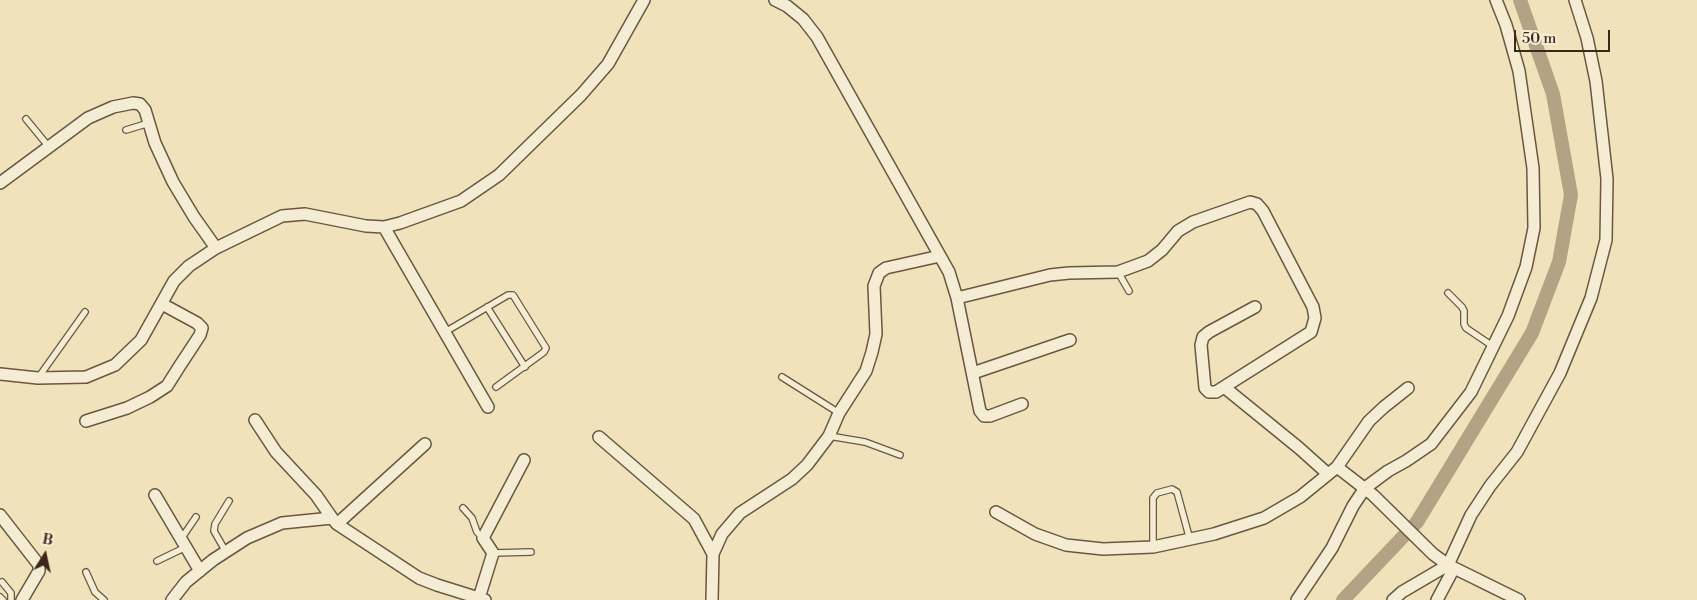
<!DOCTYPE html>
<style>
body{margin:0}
#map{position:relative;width:1697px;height:600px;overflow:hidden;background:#f0e3bb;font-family:"Libre Bodoni",serif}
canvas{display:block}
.north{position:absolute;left:20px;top:530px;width:50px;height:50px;-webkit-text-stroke:4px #f5edd3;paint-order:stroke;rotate:10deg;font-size:14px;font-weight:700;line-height:20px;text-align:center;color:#3c2819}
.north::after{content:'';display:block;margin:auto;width:18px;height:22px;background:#3c2819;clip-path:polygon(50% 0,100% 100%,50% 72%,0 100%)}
.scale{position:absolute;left:1514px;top:30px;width:96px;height:22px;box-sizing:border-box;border:2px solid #3c2819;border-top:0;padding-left:6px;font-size:15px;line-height:18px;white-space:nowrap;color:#3c2819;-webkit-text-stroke:4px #f5edd3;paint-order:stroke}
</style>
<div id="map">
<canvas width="1697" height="600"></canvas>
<div class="north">B</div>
<div class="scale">50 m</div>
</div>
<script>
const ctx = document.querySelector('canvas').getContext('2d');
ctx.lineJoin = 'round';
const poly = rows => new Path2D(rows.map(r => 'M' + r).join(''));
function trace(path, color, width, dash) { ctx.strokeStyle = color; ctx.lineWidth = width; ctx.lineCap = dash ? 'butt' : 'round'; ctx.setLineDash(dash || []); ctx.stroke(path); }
trace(poly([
 [1343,600,1417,522,1532,333,1559,262,1571,195,1553,94,1520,0]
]), '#b3a384', 14);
const service = poly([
 [26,119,49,147],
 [126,130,149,123],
 [1118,272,1129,291],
 [1448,293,1462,307,1464,311,1464,324,1466,328,1494,347],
 [487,307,525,367],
 [445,332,508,295,513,295,546,348,544,352,496,387],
 [782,377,839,413],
 [38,378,85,312],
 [829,436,865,442,900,455],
 [463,508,472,518,477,532,483,538],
 [181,539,196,517],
 [1153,547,1153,498,1157,493,1172,489,1177,492,1190,540],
 [226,552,214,531,215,524,229,501],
 [493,553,531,552],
 [157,561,186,547],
 [86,572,95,592,104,600],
 [2,582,11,593,11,600],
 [0,597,3,600]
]);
const minor = poly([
 [775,0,787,6,803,19,817,37,949,272,957,298,1050,275,1069,273,1118,272,1148,261,1162,250,1178,231,1193,222,1250,202,1257,204,1263,211,1313,307,1315,318,1311,332,1216,392,1209,392,1205,388,1201,345,1203,337,1209,332,1255,307],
 [0,183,88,118,113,107,133,103,140,104,145,110,155,143,173,182,194,217,216,248],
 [384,227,488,407],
 [957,298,980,411,984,416,990,416,1022,404],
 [973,373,1070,340],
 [0,374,38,378,86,377,115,365,141,340,174,281,189,266,216,248,282,216,305,214,366,226,384,227,400,223,461,201,499,175,581,95,608,64,644,0],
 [1224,387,1299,448,1328,474],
 [255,420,276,452,316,495,332,518],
 [86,421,127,408,150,397,167,386,179,367,200,335,202,328,197,323,162,304],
 [599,437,694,519,713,554,712,600],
 [1337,467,1373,495,1433,554,1448,565,1519,600],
 [155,495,200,571],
 [996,512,1035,534,1066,545,1103,549,1153,547,1214,534,1264,518,1300,497,1337,467,1369,421,1384,407,1408,388],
 [0,515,39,565,39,571,22,600],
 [337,524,425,444],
 [713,554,722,534,740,513,792,479,807,465,829,436,839,413,866,371,872,352,876,334,874,286,879,273,886,268,940,256],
 [479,598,493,553,483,538,524,460],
 [172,600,186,582,213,560,247,538,282,523,332,518,337,524,419,578,437,585,485,600],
 [1297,600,1332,548,1353,506,1365,488,1388,471,1406,461,1431,444,1471,392,1508,316,1526,267,1534,228,1533,168,1519,71,1506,25,1496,0],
 [1393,600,1402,592,1448,565,1471,515,1490,486,1517,452,1560,373,1591,298,1606,240,1607,179,1596,81,1587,38,1575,0],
 [1437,600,1454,568]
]);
trace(service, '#695742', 8);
trace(minor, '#695742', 14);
trace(service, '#f5edd3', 5.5);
trace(minor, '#f5edd3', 11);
</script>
